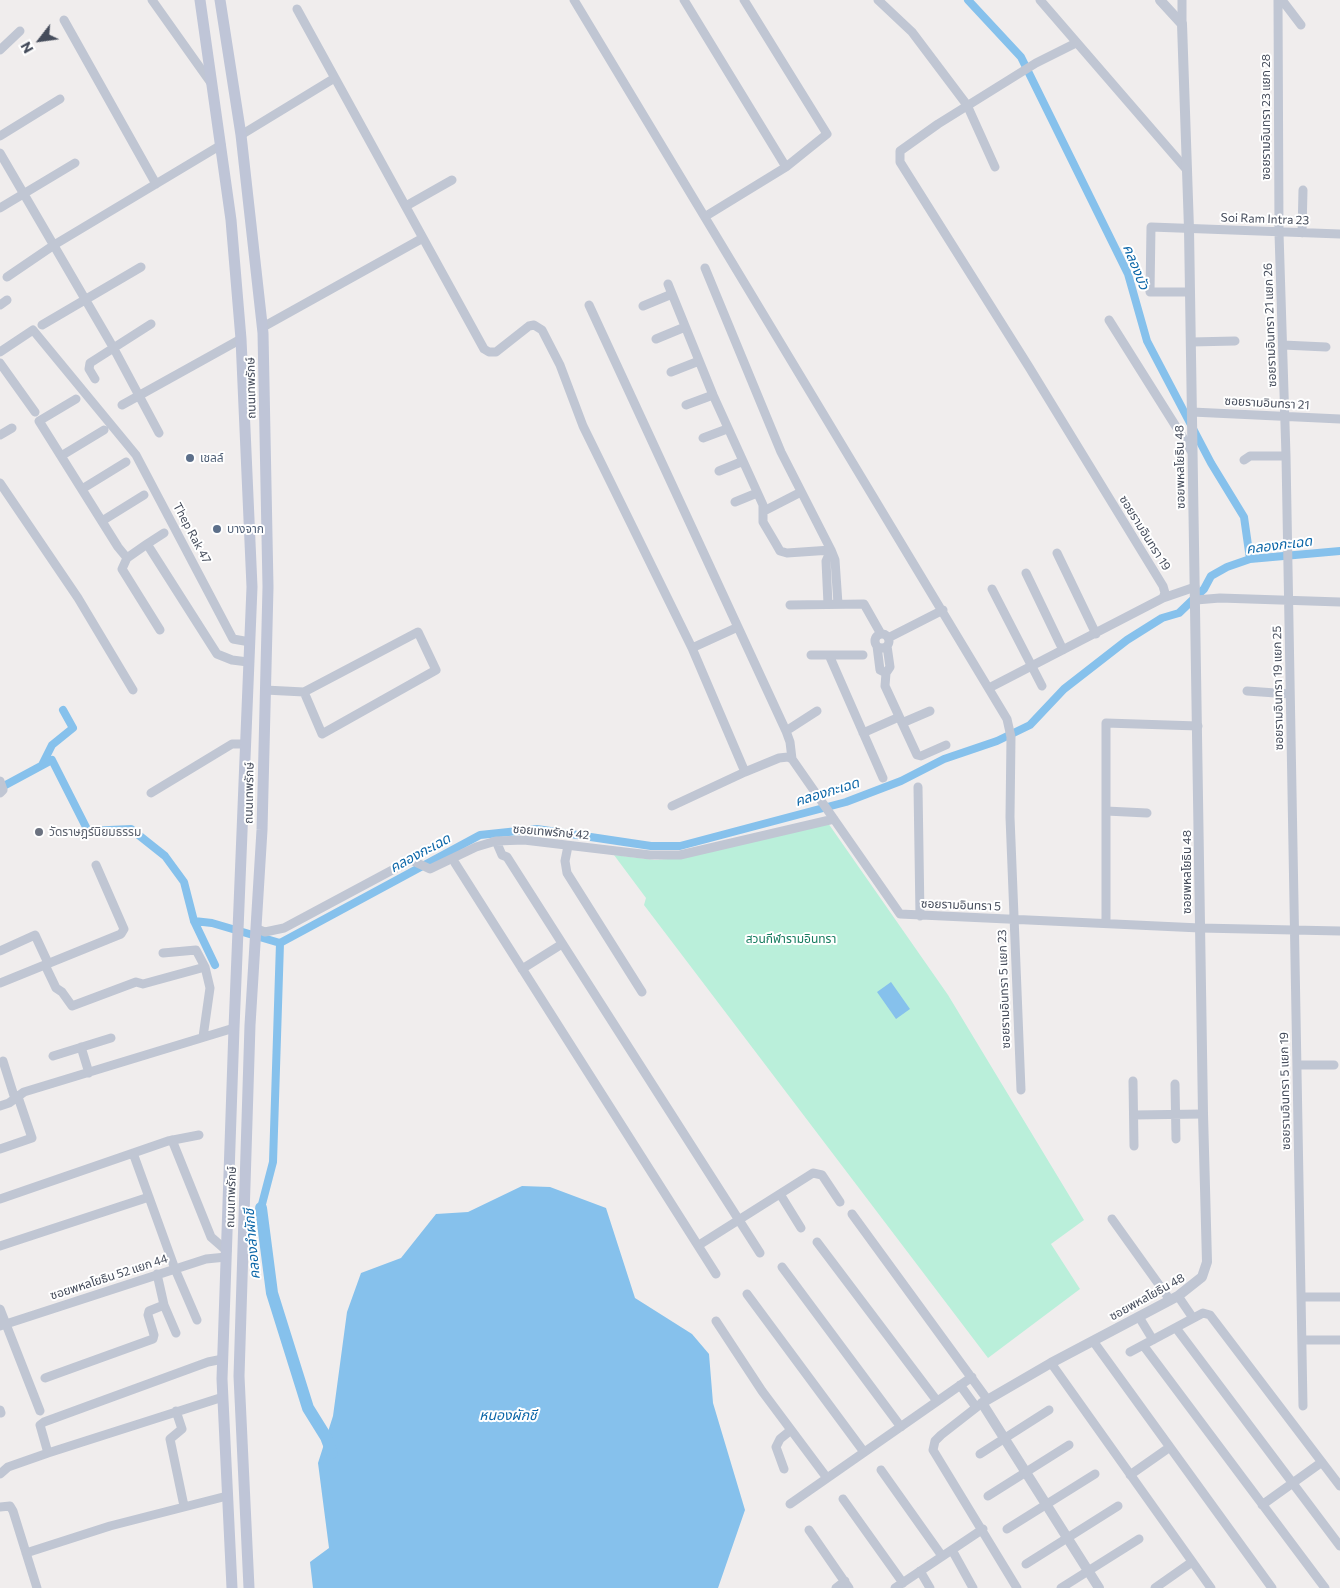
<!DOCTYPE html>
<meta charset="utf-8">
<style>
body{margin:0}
#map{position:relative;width:1340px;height:1588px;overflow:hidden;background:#f0eded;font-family:Commissioner,sans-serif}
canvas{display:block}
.north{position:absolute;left:15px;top:15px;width:50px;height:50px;-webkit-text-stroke:4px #fff;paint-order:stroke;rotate:240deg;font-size:14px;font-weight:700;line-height:20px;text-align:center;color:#454c5b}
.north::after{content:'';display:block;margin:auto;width:18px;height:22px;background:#454c5b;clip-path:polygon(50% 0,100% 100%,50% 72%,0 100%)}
</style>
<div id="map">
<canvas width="1340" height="1588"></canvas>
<div class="north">N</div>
</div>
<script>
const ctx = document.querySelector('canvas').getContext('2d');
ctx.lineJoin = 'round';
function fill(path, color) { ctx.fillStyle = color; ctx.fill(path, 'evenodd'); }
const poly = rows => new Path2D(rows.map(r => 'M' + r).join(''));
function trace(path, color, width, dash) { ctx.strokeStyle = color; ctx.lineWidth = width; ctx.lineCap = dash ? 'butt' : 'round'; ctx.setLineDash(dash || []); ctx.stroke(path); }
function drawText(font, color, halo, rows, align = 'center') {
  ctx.font = font + ' Commissioner,"Noto Sans Thai",sans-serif'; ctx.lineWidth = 4; ctx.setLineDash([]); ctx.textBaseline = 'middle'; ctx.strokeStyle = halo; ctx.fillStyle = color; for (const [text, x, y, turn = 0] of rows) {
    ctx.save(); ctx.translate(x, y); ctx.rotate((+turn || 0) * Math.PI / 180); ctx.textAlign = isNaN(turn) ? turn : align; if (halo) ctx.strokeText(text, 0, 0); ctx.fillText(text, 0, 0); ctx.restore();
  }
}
fill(poly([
 [828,823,948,995,1084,1220,1051,1244,1080,1289,988,1358,644,905,646,898,614,855,655,860,680,858]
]), '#baefda');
fill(poly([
 [891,982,910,1009,896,1019,877,992],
 [522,1186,550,1187,606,1208,635,1298,692,1334,709,1354,713,1403,745,1510,718,1588,313,1588,310,1562,329,1548,318,1463,333,1416,347,1312,361,1273,401,1258,436,1214,468,1212]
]), '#86c1ec');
trace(poly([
 [968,0,1021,57,1128,274,1147,341,1211,463,1244,517,1250,559],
 [42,765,52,745,73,728,63,710],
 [0,788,52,760,88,831,131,829,165,856,184,882,194,921,215,965],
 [194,921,212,923,280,943,273,1162,261,1208],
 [280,943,480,835,537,829,651,846,680,846,846,802,901,781,944,759,997,741,1030,725,1064,689,1127,640,1162,618,1179,613,1204,589,1211,576,1227,567,1250,559,1340,551]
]), '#86c1ec', 8);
trace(poly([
 [261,1208,272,1293,308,1408,326,1437,332,1453]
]), '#86c1ec', 12);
trace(poly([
 [152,0,211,83],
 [574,0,1007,719,1011,737,1010,817,1021,1090],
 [684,0,786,167],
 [878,0,912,32,967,105,995,167],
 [1040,0,1187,170],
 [1182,0,1182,24],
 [1278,0,1279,233,1286,456,1303,1406],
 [1282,0,1301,25],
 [297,9,484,349,489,352,496,352,529,326,534,325,542,330,560,365,583,426,692,648,745,772],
 [64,20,156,184],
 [1076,43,1036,63,938,124,900,151,900,162,1029,367,1163,586,1165,593,1163,598],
 [0,50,20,31],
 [241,135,333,79],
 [0,136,60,99],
 [0,153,113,347,159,433],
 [406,206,452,180],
 [0,208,75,163],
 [706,216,786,167,827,134,744,0],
 [1302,233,1303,190],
 [7,277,54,245,221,145],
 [668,284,713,395,763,505,763,522,776,544,780,551,787,553,831,550,781,452,705,268],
 [1190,292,1150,292,1151,227,1340,234],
 [0,305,7,300],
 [589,305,786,731,790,742,792,759],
 [643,306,672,294],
 [1109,320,1192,452],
 [42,325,141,267],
 [263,327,423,238],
 [656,339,685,327],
 [1191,342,1235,341],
 [1283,345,1326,347],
 [0,352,33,330,136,455,233,639,250,642],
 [0,363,35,412],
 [671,372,699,361],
 [95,379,89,369,90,363,151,324],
 [76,399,39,421,118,547,127,558,147,544,217,654,232,660,248,662],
 [122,405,241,339],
 [686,405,713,395],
 [1192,412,1340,419],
 [0,435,12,428],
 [703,438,727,429],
 [61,456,104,430],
 [1244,460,1250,456,1286,456],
 [719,471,741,462],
 [0,483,78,598,133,690],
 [82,489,126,462],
 [735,502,757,493],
 [764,511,801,492],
 [102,521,144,495],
 [147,544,164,533],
 [831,550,835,560,838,604],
 [1057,553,1096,634],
 [127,558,122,569,160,630],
 [1026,573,1063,650],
 [992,589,1042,686],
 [1196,600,1220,598,1340,602],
 [828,604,826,561,831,550],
 [790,605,864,604,881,634],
 '875 641a7 7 0 1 1 14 0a7 7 0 1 1-14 0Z',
 [888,638,943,610],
 [877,646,880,670,886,673],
 [887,646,890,667,886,673,885,686,917,755,921,756,946,745],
 [692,648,738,627],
 [811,655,863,655],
 [829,655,883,778],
 [989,688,1163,598,1195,587],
 [265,690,304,692,418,632,436,670,322,734,304,692],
 [1247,691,1290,694],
 [902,723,930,711],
 [786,731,817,711],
 [863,733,899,717],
 [0,781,3,790,0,793],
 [918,787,920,916],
 [151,793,232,744,246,744],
 [672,806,745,772,779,758,788,757,792,759,900,914,1200,928,1340,931],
 [1106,811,1147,813],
 [496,841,502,855,507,857,760,1253],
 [568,846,565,861,567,873,642,992],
 [455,863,716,1274],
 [1106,923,1106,723,1198,726],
 [257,929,265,932,284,928,411,860,430,869,476,847,496,841,524,840,650,855,680,855,834,819],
 [0,951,35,935,48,963],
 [163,953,196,950,205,967,210,988,203,1037],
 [45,965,56,988,62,992,72,1006,136,982,143,984,205,967],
 [522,969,562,944],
 [0,983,121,934,124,929,96,865],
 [81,1047,89,1073],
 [53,1056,111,1038],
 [3,1061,15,1099],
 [1297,1065,1334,1065],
 [1133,1081,1134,1146],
 [1175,1084,1176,1139],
 [0,1106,9,1103,24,1092,234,1028],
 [1134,1115,1203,1114],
 [172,1140,211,1237,227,1251],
 [0,1149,32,1138,18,1097],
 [133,1153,175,1269,197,1320],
 [780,1194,801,1228],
 [0,1199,168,1141,199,1135],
 [852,1214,987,1399],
 [1112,1219,1170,1300],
 [817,1242,937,1401],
 [699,1245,813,1173,822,1175,840,1202],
 [0,1246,149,1197],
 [782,1267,901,1427],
 [747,1294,864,1452],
 [1178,1296,1193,1318],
 [1302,1297,1340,1297],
 [164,1305,176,1333],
 [0,1309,40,1411],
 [1139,1317,1153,1340],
 [716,1321,762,1391,827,1478],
 [0,1326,206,1259,226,1257],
 [1176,1328,1340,1546],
 [1303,1340,1340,1340],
 [1093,1341,1272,1588],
 [1143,1345,1325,1588],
 [1130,1352,1203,1313,1210,1315,1340,1486],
 [1051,1363,1211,1588],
 [45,1378,153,1339,154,1335,148,1315,149,1311,164,1305,157,1274],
 [960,1385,976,1407],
 [982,1403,941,1435,935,1441,933,1450,1017,1588],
 [0,1410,1,1413],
 [176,1411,182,1429,170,1439,184,1506],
 [48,1453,40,1425,44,1422,208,1362,223,1359],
 [980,1454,1049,1410],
 [784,1469,776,1447,780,1439,791,1430],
 [881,1470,942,1556],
 [0,1474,8,1467,48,1453,223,1397],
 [1130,1475,1170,1447],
 [988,1496,1069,1445],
 [843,1499,903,1583],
 [790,1504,972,1377],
 [1262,1505,1322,1462],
 [0,1507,10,1506,13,1511,37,1588],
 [1007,1529,1095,1474],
 [809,1530,849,1588],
 [952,1550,973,1588],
 [26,1553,110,1526,227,1496],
 [1026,1564,1118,1506],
 [920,1571,930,1588],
 [836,1588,845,1581],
 [895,1588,983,1529],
 [1061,1588,1139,1539],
 [1155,1588,1192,1562]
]), '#c0c6d3', 9);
trace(poly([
 [1099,1588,982,1403,1051,1363,1178,1296,1202,1277,1207,1262,1203,1114,1189,229,1182,24,1160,0]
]), '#c0c6d3', 10);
trace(poly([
 [200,0,231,220,241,339,252,587,234,1028,222,1379,232,1588],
 [220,0,241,135,263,333,268,587,262,830,250,1025,239,1376,249,1588]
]), '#bfc5d7', 11);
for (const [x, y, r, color] of [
 [190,458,5,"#5c6f8a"],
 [217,529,5,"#5c6f8a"],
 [39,832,5,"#6b7280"]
]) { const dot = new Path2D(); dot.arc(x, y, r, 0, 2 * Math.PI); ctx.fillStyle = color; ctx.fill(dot); trace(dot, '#fff', 2); }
drawText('12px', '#454c5b', '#fff', [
 ["ซอยรามอินทรา 23 แยก 28",1266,117,-90],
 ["Soi Ram Intra 23",1265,219,2],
 ["ซอยรามอินทรา 21 แยก 26",1270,325,-92],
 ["ถนนเทพรักษ์",251,388,-91],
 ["ซอยรามอินทรา 21",1267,403,3],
 ["ซอยพหลโยธิน 48",1180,467,-91],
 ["Thep Rak 47",192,533,62],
 ["ซอยรามอินทรา 19",1145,533,58],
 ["ซอยรามอินทรา 19 แยก 25",1278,688,-91],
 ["ถนนเทพรักษ์",249,793,-89],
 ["ซอยเทพรักษ์ 42",551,832,5],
 ["ซอยพหลโยธิน 48",1187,872,-90],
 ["ซอยรามอินทรา 5",961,905,2],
 ["ซอยรามอินทรา 5 แยก 23",1004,989,-92],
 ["ซอยรามอินทรา 5 แยก 19",1285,1091,-91],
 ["ถนนเทพรักษ์",231,1197,-88],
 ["ซอยพหลโยธิน 52 แยก 44",109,1277,-18],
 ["ซอยพหลโยธิน 48",1147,1297,-29]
]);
drawText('12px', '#4e5e75', '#fff', [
 ["เชลล์",200,458],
 ["บางจาก",227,529]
], 'left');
drawText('12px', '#5b616d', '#fff', [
 ["วัดราษฎร์นิยมธรรม",49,832]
], 'left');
drawText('12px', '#167c5f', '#fff', [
 ["สวนกีฬารามอินทรา",791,939]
]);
drawText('italic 14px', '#0b66a8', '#fff', [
 ["คลองบัว",1136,267,68],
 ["คลองกะเฉด",1279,545,-7],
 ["คลองกะเฉด",827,792,-17],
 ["คลองกะเฉด",420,853,-28],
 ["คลองลำผักชี",252,1244,-95],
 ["หนองผักชี",508,1415]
]);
</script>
